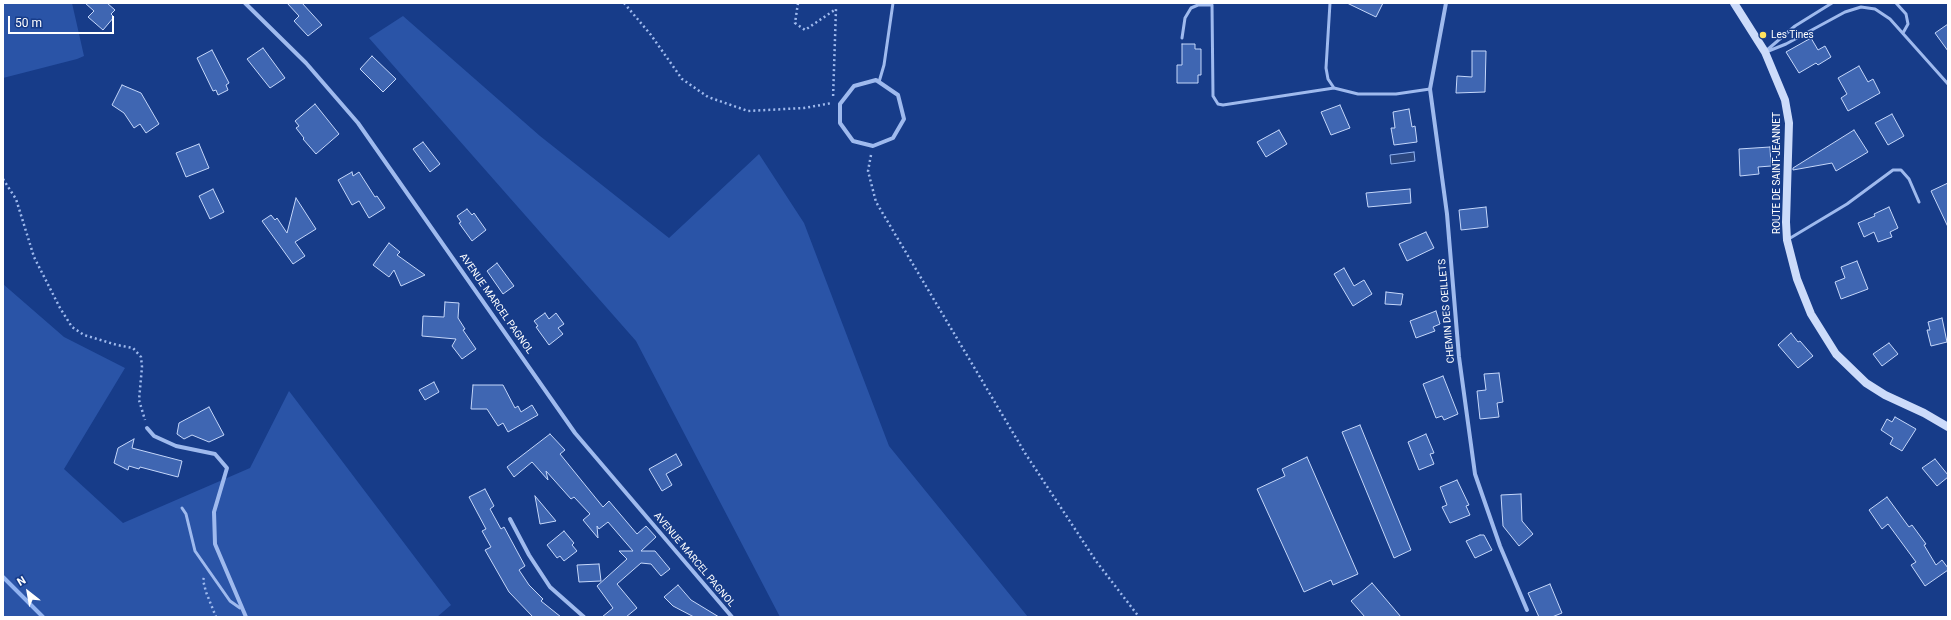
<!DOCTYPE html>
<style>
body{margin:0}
#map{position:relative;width:1951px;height:620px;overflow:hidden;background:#173c89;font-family:Roboto,sans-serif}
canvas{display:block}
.frame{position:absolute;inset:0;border:4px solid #fff;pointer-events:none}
.north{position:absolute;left:8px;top:572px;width:40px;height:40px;-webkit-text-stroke:3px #173c89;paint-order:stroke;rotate:329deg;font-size:11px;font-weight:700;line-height:16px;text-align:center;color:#fff}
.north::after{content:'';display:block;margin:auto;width:14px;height:18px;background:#fff;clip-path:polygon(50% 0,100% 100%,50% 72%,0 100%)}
.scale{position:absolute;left:8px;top:16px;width:106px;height:18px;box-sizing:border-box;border:2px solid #fff;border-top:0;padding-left:5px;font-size:12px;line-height:14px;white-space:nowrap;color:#fff;-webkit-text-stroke:3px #173c89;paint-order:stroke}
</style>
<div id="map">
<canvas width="1951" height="620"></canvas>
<div class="frame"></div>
<div class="north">N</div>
<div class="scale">50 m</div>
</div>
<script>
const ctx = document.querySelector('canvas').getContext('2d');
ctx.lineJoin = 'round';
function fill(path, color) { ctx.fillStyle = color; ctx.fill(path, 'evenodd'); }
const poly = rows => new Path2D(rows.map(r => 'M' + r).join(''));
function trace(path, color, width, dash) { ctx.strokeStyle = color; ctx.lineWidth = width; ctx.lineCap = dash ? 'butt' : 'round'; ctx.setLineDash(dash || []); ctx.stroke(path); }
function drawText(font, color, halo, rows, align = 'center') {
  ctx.font = font + ' Roboto,sans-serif'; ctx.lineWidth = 3; ctx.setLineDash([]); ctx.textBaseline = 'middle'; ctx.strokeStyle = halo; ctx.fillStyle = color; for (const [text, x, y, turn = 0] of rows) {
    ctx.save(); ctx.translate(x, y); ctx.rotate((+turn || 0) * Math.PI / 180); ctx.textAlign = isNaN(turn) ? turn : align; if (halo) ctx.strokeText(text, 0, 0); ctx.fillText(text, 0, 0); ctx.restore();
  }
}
fill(poly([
 [3,3,72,3,84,56,77,59,3,78],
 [403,16,540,136,669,238,759,154,804,223,889,446,1028,617,780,617,636,341,369,38],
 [3,284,64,337,125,368,64,469,123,523,250,468,289,391,451,605,437,617,3,617]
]), '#2a54a7');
const water = poly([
 [1414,152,1415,161,1391,164,1390,155,1414,152]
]);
fill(water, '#2b4780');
trace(water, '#91b3f1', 1);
trace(poly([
 [3,577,43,617]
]), '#91b3f1', 4);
const building = poly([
 [85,3,107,3,115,10,111,14,114,17,103,30,88,17,94,11,85,3],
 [287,3,302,3,322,25,308,36,294,21,299,16,287,3],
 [1347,3,1383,3,1376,17,1347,3],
 [1948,24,1948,51,1935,33,1948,24],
 [1811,38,1818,50,1825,46,1831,57,1818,65,1816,63,1799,73,1786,52,1811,38],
 [1182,44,1195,44,1195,49,1201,49,1201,75,1198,75,1198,83,1177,83,1177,65,1182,65,1182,44],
 [263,48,285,78,270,88,247,59,263,48],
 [212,50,229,83,226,85,228,90,218,95,216,90,213,91,197,58,212,50],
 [1472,51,1486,51,1485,92,1456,93,1457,76,1472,77,1472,51],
 [372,56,396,79,383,92,360,69,372,56],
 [1859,66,1868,82,1873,79,1880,93,1848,111,1841,98,1847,94,1838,78,1859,66],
 [122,85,141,93,159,124,146,133,140,124,134,128,124,113,112,105,122,85],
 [315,104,339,134,316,154,303,139,304,138,296,128,299,126,295,121,315,104],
 [1340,105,1350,128,1331,135,1321,112,1340,105],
 [1409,109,1412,127,1415,126,1417,142,1394,145,1391,128,1395,128,1393,112,1409,109],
 [1892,114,1904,136,1888,145,1875,123,1892,114],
 [1279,130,1287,144,1266,157,1257,142,1279,130],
 [1854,130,1868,152,1836,171,1832,163,1793,170,1793,168,1854,130],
 [423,142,440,164,430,172,413,149,423,142],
 [199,144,209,168,186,177,176,153,199,144],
 [1770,147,1771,166,1758,167,1759,174,1740,176,1739,149,1770,147],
 [352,172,353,176,359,172,375,197,377,196,385,208,369,218,359,201,352,205,338,180,352,172],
 [1948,183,1948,227,1931,191,1948,183],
 [213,189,224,212,210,219,199,196,213,189],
 [1410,189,1411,203,1368,207,1366,193,1410,189],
 [296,198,316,229,295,242,305,256,293,264,262,221,271,215,275,220,277,218,287,233,296,198],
 [1486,207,1488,227,1461,230,1459,210,1486,207],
 [1889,207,1898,228,1890,232,1892,237,1878,242,1874,232,1864,237,1858,223,1875,216,1874,214,1889,207],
 [467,209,472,215,474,213,486,230,472,241,459,223,461,222,457,216,467,209],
 [1426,232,1434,248,1407,261,1399,244,1426,232],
 [389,243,400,252,397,255,425,275,401,286,394,270,389,277,373,265,389,243],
 [1857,261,1868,289,1841,299,1835,282,1845,278,1841,267,1857,261],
 [497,263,514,286,503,294,487,271,497,263],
 [1344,268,1354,286,1364,280,1372,294,1353,306,1334,274,1344,268],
 [1386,292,1403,294,1401,305,1385,304,1386,292],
 [445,302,459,303,458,318,465,329,463,330,476,349,462,359,452,346,456,339,422,336,423,316,444,317,445,302],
 [1436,311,1440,324,1433,327,1435,331,1416,338,1410,321,1436,311],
 [545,313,549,319,556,313,564,324,558,328,563,334,549,345,536,327,538,326,534,321,545,313],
 [1942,318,1947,342,1931,346,1927,330,1930,330,1928,322,1942,318],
 [1791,333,1798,342,1800,341,1813,356,1798,368,1778,345,1791,333],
 [1889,343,1898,354,1882,366,1873,354,1889,343],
 [1499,373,1503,402,1497,403,1499,417,1480,419,1477,391,1486,390,1484,374,1499,373],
 [1443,376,1458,414,1444,420,1442,416,1436,418,1423,384,1443,376],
 [434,382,439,392,425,400,419,390,434,382],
 [473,385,503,385,515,408,518,406,521,412,532,405,538,415,508,432,503,423,498,426,487,409,471,409,473,385],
 [209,407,224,435,209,442,192,435,184,439,177,434,179,423,209,407],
 [1895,417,1916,429,1902,451,1890,444,1893,438,1881,430,1887,419,1892,422,1895,417],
 [1360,425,1411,550,1394,558,1342,432,1360,425],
 [550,434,565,450,560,454,603,507,609,501,637,534,646,526,656,537,641,551,655,551,670,569,661,576,651,564,641,563,617,584,637,608,626,617,602,617,613,608,597,586,627,559,619,551,633,551,608,522,599,529,597,526,598,538,583,520,590,514,574,497,571,499,546,471,548,480,532,462,514,477,507,467,550,434],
 [1426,434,1434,453,1430,454,1434,464,1419,470,1408,442,1426,434],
 [134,439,132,448,182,461,178,477,140,467,139,469,129,466,128,470,114,463,118,448,134,439],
 [676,454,682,465,666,474,672,485,662,491,649,469,676,454],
 [1307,457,1358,574,1333,585,1331,580,1304,592,1257,489,1285,476,1282,469,1307,457],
 [1935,459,1948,475,1948,477,1937,486,1922,468,1935,459],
 [1457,480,1469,505,1466,506,1470,515,1450,523,1442,507,1447,505,1440,487,1457,480],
 [485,489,494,506,490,509,501,529,504,527,525,566,519,570,529,585,543,599,541,601,561,617,533,617,509,592,485,550,491,547,482,531,486,529,469,497,485,489],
 [1521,494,1522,521,1533,534,1519,546,1503,526,1501,495,1521,494],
 [535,496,556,521,540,524,535,496],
 [1887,497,1909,527,1912,525,1926,544,1924,545,1936,565,1942,560,1948,568,1948,570,1925,586,1911,565,1916,562,1888,524,1882,529,1869,510,1887,497],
 [564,531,574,543,572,545,577,551,564,561,560,556,557,558,547,545,564,531],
 [1480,535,1484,535,1492,550,1475,558,1466,541,1480,535],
 [599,564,601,581,579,582,577,565,599,564],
 [1372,583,1401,617,1365,617,1351,601,1372,583],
 [1550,584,1562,613,1552,617,1539,617,1528,593,1550,584],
 [678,585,691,600,719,617,694,617,673,606,664,597,678,585]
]);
fill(building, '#3f66b2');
trace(building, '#c5d7fa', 1);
trace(poly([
 [624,3,651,35,682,79,708,97,748,111,804,108,832,103],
 [798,3,795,23,805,30,836,9,833,99],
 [871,155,868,171,876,202,1025,453,1096,561,1139,617],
 [3,179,16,199,34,257,60,308,72,327,84,335,117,345,133,348,141,357,142,367,139,400,145,420],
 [204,578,203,580,206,592,216,617]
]), '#9fbaee', 2.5, [2, 3]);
trace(poly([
 [1330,3,1326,68,1328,79,1334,88,1358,94,1396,94,1430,89],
 [1896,3,1906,14,1908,24,1903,33],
 [1182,38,1185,18,1191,8,1198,5,1212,5,1213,96,1218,104,1223,105,1334,88],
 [1767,50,1795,26,1832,3],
 [1766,52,1786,44,1845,12,1861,7,1875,9,1890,19,1948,84],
 [879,82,884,65,893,3],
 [1787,240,1847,204,1893,170,1901,170,1909,179,1919,202],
 [182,508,186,514,195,551,230,601,240,608]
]), '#9fbaee', 3);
trace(poly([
 [245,3,306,63,358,123,575,433,732,617],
 [1446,3,1430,89,1447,214,1459,357,1475,474,1500,546,1527,610],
 [876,80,898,95,904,119,893,138,873,146,853,141,840,123,840,104,854,86,876,80],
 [147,428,154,436,176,446,215,454,227,468,214,512,215,544,246,617],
 [510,519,529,555,550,587,584,617]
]), '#9fbaee', 4);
trace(poly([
 [1734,3,1765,52,1785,100,1789,123,1786,222,1787,240,1797,279,1811,314,1836,354,1866,383,1885,395,1924,413,1948,427]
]), '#ccdbfa', 8);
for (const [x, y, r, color] of [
 [1763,35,4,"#ffe25c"]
]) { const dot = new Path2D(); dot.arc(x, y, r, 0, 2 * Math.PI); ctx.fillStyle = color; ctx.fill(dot); trace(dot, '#173c89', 1.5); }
drawText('10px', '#fff', '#173c89', [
 ["Les Tines",1771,35]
], 'left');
drawText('10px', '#fff', '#173c89', [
 ["ROUTE DE SAINT-JEANNET",1777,173,-90],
 ["AVENUE MARCEL PAGNOL",496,304,55],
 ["CHEMIN DES OEILLETS",1447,311,-95],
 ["AVENUE MARCEL PAGNOL",694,560,50]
]);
</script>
